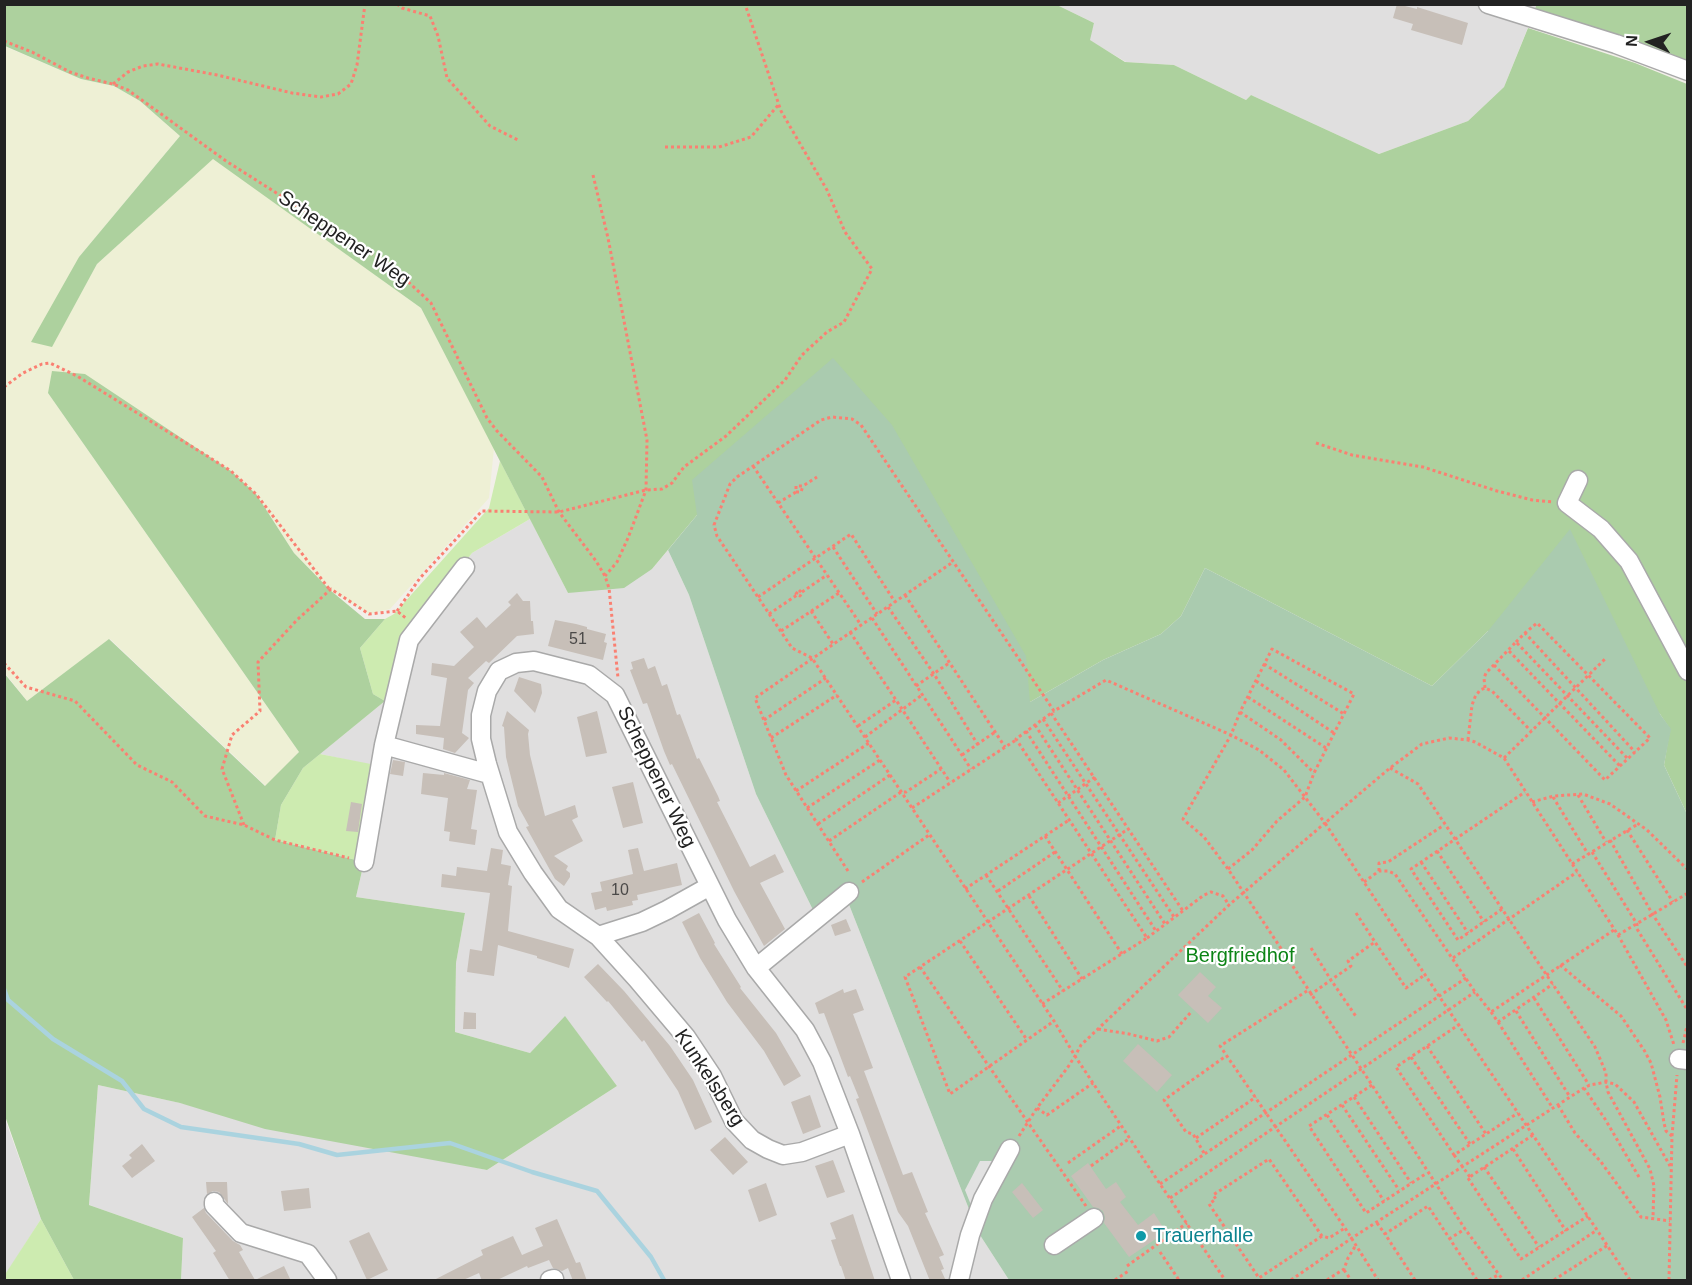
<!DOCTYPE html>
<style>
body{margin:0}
#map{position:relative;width:1692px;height:1285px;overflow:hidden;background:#f2efe9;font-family:Helvetica,sans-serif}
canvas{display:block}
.frame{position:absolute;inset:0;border:6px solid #222;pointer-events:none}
.north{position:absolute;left:1620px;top:12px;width:60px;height:60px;-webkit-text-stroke:4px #fff;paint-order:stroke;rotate:273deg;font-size:16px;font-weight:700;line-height:24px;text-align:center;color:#222}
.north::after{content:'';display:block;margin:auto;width:21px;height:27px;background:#222;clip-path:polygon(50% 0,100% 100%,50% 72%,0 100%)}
</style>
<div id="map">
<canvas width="1692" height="1285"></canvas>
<div class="frame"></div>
<div class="north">N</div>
</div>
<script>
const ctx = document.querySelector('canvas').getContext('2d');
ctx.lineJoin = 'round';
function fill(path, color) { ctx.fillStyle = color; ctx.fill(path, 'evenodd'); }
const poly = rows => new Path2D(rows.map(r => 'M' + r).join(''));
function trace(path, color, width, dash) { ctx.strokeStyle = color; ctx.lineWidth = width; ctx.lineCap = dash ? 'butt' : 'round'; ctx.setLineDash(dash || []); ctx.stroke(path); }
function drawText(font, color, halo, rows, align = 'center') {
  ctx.font = font + ' Helvetica,sans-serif'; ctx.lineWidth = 4.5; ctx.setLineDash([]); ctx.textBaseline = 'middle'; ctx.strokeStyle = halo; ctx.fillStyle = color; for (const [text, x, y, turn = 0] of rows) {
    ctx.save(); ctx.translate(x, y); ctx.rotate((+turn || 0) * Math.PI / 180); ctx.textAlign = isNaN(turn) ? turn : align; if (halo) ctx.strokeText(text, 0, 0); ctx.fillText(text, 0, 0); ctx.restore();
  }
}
fill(poly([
 [1057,5,1537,5,1504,87,1468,121,1379,154,1251,95,1246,100,1174,65,1126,62,1089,40,1094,23],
 [530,519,568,593,652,569,668,550,689,595,756,794,814,912,848,902,978,1232,1009,1280,181,1280,183,1238,89,1205,98,1085,487,1170,617,1086,565,1017,530,1053,455,1032,456,963,465,913,356,897,364,862,381,767,320,754,385,701,406,641,472,553],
 [4,1116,41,1219,5,1276,4,1276]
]), '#e0dfdf');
fill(poly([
 [4,46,81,79,114,86,140,101,180,136,79,257,52,346,97,264,213,158,421,308,494,448,489,498,390,609,369,614,330,590,294,553,256,494,231,471,48,393,299,752,266,786,110,639,27,701,5,673]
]), '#eef0d5');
fill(poly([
 [500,461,530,519,472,553,406,641,385,701,373,694,360,648,385,619,394,614,489,508],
 [320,754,381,766,364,862,275,840,281,805,303,768],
 [41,1219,74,1280,5,1280,4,1276]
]), '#cdebb0');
fill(poly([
 [5,4,1057,5,1094,23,1090,40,1125,62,1174,65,1246,100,1251,95,1379,154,1468,121,1504,87,1528,28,1635,63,1687,84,1687,814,1664,765,1670,729,1660,714,1488,631,1432,686,1205,568,1181,616,1161,634,1103,660,1030,702,697,515,652,569,624,588,568,593,421,308,213,159,97,264,52,347,31,342,79,257,180,136,140,101,114,86,81,79,5,46],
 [1537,4,1687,5,1687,62,1676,56,1603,30,1534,11],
 [52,371,85,374,231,471,256,494,294,553,330,590,365,619,385,619,360,648,373,694,385,701,303,768,281,805,275,840,364,862,356,897,465,913,456,963,455,1032,530,1053,565,1016,617,1086,487,1170,265,1129,180,1103,98,1085,89,1205,183,1238,181,1280,74,1280,41,1219,5,1116,4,673,27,701,109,639,265,786,299,752,48,393]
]), '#add19e');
fill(poly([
 [833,358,892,425,1026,656,1030,702,1103,660,1161,634,1181,616,1205,568,1432,686,1488,631,1570,529,1660,714,1671,729,1664,765,1687,814,1688,1179,1686,1240,1687,1280,1009,1280,978,1232,848,902,814,912,756,794,689,595,668,550,697,515,692,480]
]), '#aacbaf');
fill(poly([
 [980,1161,1000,1161,975,1215,965,1190]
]), '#e2e2e2');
trace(poly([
 [4,989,8,1000,53,1039,122,1081,144,1109,181,1127,299,1144,337,1155,450,1143,532,1172,597,1191,651,1257,664,1280]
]), '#aad3df', 4.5);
fill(poly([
 [1397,4,1417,9,1417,7,1468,23,1462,45,1411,30,1413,24,1393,18],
 [517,593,523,601,530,601,531,621,533,621,534,634,517,636,489,663,486,661,468,678,474,683,468,690,462,733,469,738,455,753,443,749,444,738,416,734,416,725,440,726,447,678,431,675,432,663,454,666,474,647,460,632,477,617,486,628,511,605,508,602],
 [555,620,576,624,587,627,587,629,606,634,604,642,607,643,603,660,548,646],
 [644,658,648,669,655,666,662,686,667,684,677,715,680,714,697,759,699,758,718,796,720,801,717,802,750,867,775,854,784,872,760,883,785,929,764,946,734,891,672,764,670,765,664,751,647,703,643,704,630,670,633,669,631,662],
 [519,677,541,684,542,693,535,713,514,691],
 [507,711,529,730,528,734,530,755,545,816,575,805,578,817,572,820,583,841,554,856,568,866,566,870,570,873,570,877,564,886,555,879,526,827,529,826,518,806,506,757,504,727,502,726],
 [597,711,607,753,586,757,577,717],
 [393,760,405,762,403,776,390,774],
 [423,773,444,775,444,773,470,780,467,789,477,790,471,829,477,830,475,845,449,841,450,832,444,831,448,798,421,794],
 [633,782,643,823,623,828,612,787],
 [351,802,362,804,358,832,346,831],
 [491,848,503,850,501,864,511,866,508,885,512,886,508,931,574,949,569,968,537,958,537,956,498,945,494,976,467,972,470,949,482,951,490,893,441,887,442,874,456,876,457,867,487,871],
 [638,848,644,871,677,863,682,885,637,895,638,900,632,901,633,905,607,911,606,907,595,910,591,893,602,891,600,882,633,874,628,850],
 [699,913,715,943,714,944,741,987,740,988,776,1033,801,1076,784,1086,764,1051,727,1002,700,958,682,922],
 [846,919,851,931,835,936,831,925],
 [598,964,624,991,670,1046,693,1080,712,1122,695,1130,678,1091,644,1040,642,1042,608,1001,607,1002,584,977],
 [1200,972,1216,987,1208,996,1222,1008,1208,1023,1178,995],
 [843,989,844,993,856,989,864,1010,853,1014,873,1068,864,1071,903,1175,912,1172,928,1212,925,1213,944,1255,939,1257,944,1269,941,1270,946,1281,930,1281,908,1226,898,1212,856,1099,859,1098,850,1076,848,1077,824,1013,819,1014,815,1003],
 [464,1012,476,1013,476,1029,463,1029],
 [1138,1044,1172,1075,1157,1092,1123,1061],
 [810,1095,821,1127,803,1134,791,1102],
 [725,1137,748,1162,733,1175,710,1150],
 [142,1144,155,1161,132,1178,122,1166,132,1158,129,1155],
 [833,1160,845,1192,827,1198,815,1166],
 [1088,1163,1106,1189,1116,1182,1126,1197,1120,1202,1138,1225,1154,1213,1166,1232,1129,1257,1104,1223,1105,1217,1103,1211,1098,1208,1093,1207,1071,1176],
 [206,1182,227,1182,228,1204,219,1192,213,1191,207,1194],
 [766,1183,777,1215,759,1222,748,1190],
 [1022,1183,1043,1210,1033,1218,1012,1192],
 [309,1188,311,1208,284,1211,281,1191],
 [204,1208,206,1213,233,1241,240,1245,243,1250,239,1252,255,1280,284,1266,291,1281,230,1281,213,1253,216,1251,192,1217],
 [853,1214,862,1242,875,1281,846,1281,841,1266,840,1266,831,1240,836,1239,830,1223],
 [557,1219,576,1263,580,1262,587,1281,573,1281,568,1268,562,1271,553,1268,549,1260,528,1268,527,1266,495,1281,482,1281,479,1273,461,1281,432,1281,483,1255,481,1250,513,1236,522,1255,543,1246,535,1228],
 [369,1232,388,1270,367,1280,349,1241]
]), '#c7bfb8');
const minor = poly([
 [1488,4,1616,44,1688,71],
 [1578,480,1567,503,1601,529,1629,561,1688,671],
 [465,567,409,640,384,745,489,774],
 [364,862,384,745],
 [598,936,642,922,667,910,710,886],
 [756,968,849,892],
 [1679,1059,1688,1060],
 [850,1134,802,1152,783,1155,768,1149,752,1140,734,1121,712,1076,686,1037,637,979,598,936,559,909,533,873,508,832,487,764,481,739,481,715,487,691,499,671,516,663,534,661,589,675,615,695,727,920,756,968,805,1030,822,1062,850,1134,901,1280],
 [214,1202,214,1205,241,1233,308,1254,327,1280],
 [1054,1245,1094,1218],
 [550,1280,554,1279],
 [959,1280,970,1235,983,1199,1010,1149]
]);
trace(minor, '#a9a9a9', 21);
trace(poly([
 [397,4,402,8,430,16,438,36,447,78,490,126,518,140],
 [4,41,32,52,70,72,88,78,113,84,128,90,226,161,390,265,431,303,487,418,497,431,542,477,559,512,596,561,605,576,609,588,618,678],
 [113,84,128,72,143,66,158,64,217,75,292,93,321,97,338,94,351,84,357,65,365,4],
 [665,147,719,147,751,137,779,104],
 [593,175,608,238,647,440,646,490,628,538,617,562,605,576],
 [4,387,23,373,42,364,50,363,77,376,204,454,231,471,256,494,330,590],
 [1316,443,1352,455,1423,467,1497,491,1532,500,1553,502],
 [753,466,861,625],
 [796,492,801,492,803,486],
 [778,503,796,492,796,486,803,486,817,477],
 [833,547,877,614],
 [799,590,802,593,800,596,796,594,799,590],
 [802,592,827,575],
 [905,595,1005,747],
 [758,597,851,534,895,602],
 [888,607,934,674,978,745],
 [397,611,420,578,482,511,559,512,646,490,662,489,672,483,684,467,726,436,785,380,802,355,827,332,844,322,872,269,845,232,827,190,781,111,745,4],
 [811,611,833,644],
 [769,614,797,595],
 [872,618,971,769],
 [781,631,839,593],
 [850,632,896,700],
 [1516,642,1525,633,1635,752],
 [1509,651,1620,766],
 [4,663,26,687,75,701,137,765,172,782,205,816,244,825,275,840,349,858],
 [1264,664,1344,714],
 [1494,665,1605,780,1650,738,1537,623,1525,633],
 [1256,681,1334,733],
 [916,686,949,663],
 [1485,688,1484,678,1486,673,1516,642,1628,759],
 [1248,697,1326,748],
 [1240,712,1281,740,1314,773],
 [1051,713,1183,911],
 [1043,719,1174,917],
 [764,720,826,678],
 [1035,725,1165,924],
 [858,726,896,700,950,782],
 [1026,731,1156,931],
 [865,737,922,695],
 [771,738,837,695],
 [1468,740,1472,705,1475,697,1480,690,1485,688,1492,691,1531,731],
 [962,755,995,732],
 [1504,758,1606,658],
 [1390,768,1418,784,1595,1047,1606,1073,1606,1082,1608,1092,1650,1169,1654,1186,1653,1217],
 [796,791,869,743],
 [1578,795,1606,842],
 [1553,797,1588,854],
 [1532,802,1554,796,1583,794,1610,804,1647,830,1688,870],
 [1058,803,1095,777],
 [807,808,880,760],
 [912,808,1016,740],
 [818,824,890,775],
 [244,825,222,769,232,735,260,711,258,662,297,620,331,589,369,614,397,611,407,619],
 [1627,830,1673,902],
 [1045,836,1122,954],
 [1610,840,1653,915,1688,968],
 [829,841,901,792,906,792,941,769],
 [1437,851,1484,922],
 [1592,852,1637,924,1637,929,1688,1011],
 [1421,862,1468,933],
 [1572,864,1638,824],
 [1228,869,1252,850,1277,821,1305,797,1314,773,1354,694,1272,649,1240,712,1231,735,1183,819,1204,837,1228,869,1372,1085,1465,1229,1503,1280],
 [848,871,786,775,755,698,953,562],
 [1379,871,1379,863,1388,862,1444,825],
 [986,875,1063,991],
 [862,882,929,835],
 [1364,882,1379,871,1388,871,1395,874,1475,992,1491,1012,1614,930],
 [965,889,1069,820],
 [998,891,1055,852],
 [1029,896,1082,979],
 [1502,909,1458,940,1411,869,1525,792],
 [1356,913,1375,942],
 [1618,935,1688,893],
 [1147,938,1204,895,1211,892,1223,896,1229,905],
 [960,941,1027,1040],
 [1311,948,1331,980,1351,966,1348,961,1375,942,1406,988,1426,974],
 [1453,958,1577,872],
 [1560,965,1621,1016,1644,1050,1651,1063,1660,1097,1664,1123,1666,1131,1672,1136,1669,1280],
 [920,967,905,977,950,1094,1054,1021],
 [1307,991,1220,1046,1345,1228,1378,1280],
 [1310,995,1331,980,1357,1018],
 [1534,998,1589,1085],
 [1042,1004,1147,938,1016,739,1054,711],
 [1516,1011,1570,1097],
 [1491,1012,1498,1022,1553,984],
 [1498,1022,1552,1107],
 [1460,1024,1396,1067,1454,1155,1518,1113],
 [1098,1029,1129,1034,1157,1041,1169,1037,1191,1012],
 [1683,1043,1688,1022],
 [1427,1046,1486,1134],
 [1411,1057,1470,1144],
 [1372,1085,1309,1126,1366,1213,1427,1173],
 [1354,1097,1411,1183],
 [1342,1105,1399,1190],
 [1558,1105,1575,1133,1601,1162,1641,1217,1670,1221],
 [1037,1108,1047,1115,1093,1083],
 [1327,1115,1384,1201],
 [1533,1135,1468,1178,1521,1259,1588,1216],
 [1019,1136,1037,1108,1068,1067,1075,1056,1081,1045,1229,905,1325,823,1284,770,1259,750,1231,735,1106,680,1054,711,861,425,852,419,832,417,821,420,737,477,730,484,714,525,717,536,792,648,812,658,1054,1021,1075,1056,1160,1184,1225,1280],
 [1672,1136,1677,1075],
 [1196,1138,1256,1097],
 [1513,1149,1566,1231],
 [1204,1153,1193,1134,1186,1132,1164,1100,1226,1056],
 [1454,1155,1470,1177],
 [1068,1163,1122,1125],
 [1091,1166,1130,1138],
 [1484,1167,1539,1247],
 [1639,1177,1605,1119,1584,1088,1590,1085,1606,1082,1615,1084,1634,1102,1670,1166],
 [1160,1184,1466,978],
 [1170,1198,1475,992],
 [1086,1206,920,967,1128,829],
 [1377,1223,1385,1234],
 [1322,1236,1259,1278,1209,1204,1216,1199,1213,1195,1269,1159,1322,1236,1329,1238,1345,1228],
 [1449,1239,1465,1229],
 [1160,1252,1179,1280],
 [1127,1266,1187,1223],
 [1344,1270,1351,1280],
 [1115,1280,1130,1270],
 [1291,1280,1352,1238,1584,1088],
 [1327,1280,1344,1269,1348,1258,1356,1245],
 [1415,1280,1385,1234,1428,1206,1477,1280],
 [1489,1280,1498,1275],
 [1522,1280,1597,1230],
 [1554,1280,1608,1245],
 [1630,1280,1597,1230,1439,996,1325,823,1390,768,1422,744,1449,738,1468,740,1475,742,1504,758,1618,935,1666,1020,1674,1045]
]), '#fa8072', 3, [3, 3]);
trace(minor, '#fff', 18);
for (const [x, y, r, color] of [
 [1141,1236,6,"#0f9aa8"]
]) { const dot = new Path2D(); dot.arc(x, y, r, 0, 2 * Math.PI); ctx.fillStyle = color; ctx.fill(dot); trace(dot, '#fff', 2); }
drawText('16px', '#4b4948', null, [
 ["51",578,640],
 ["10",620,891]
]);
drawText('20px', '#222', '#fff', [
 ["Scheppener Weg",344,239,34],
 ["Scheppener Weg",656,777,64],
 ["Kunkelsberg",709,1078,57]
]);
drawText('20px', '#0c8416', '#fff', [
 ["Bergfriedhof",1240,956]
]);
drawText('20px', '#0d838f', '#fff', [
 ["Trauerhalle",1153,1236]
], 'left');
</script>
